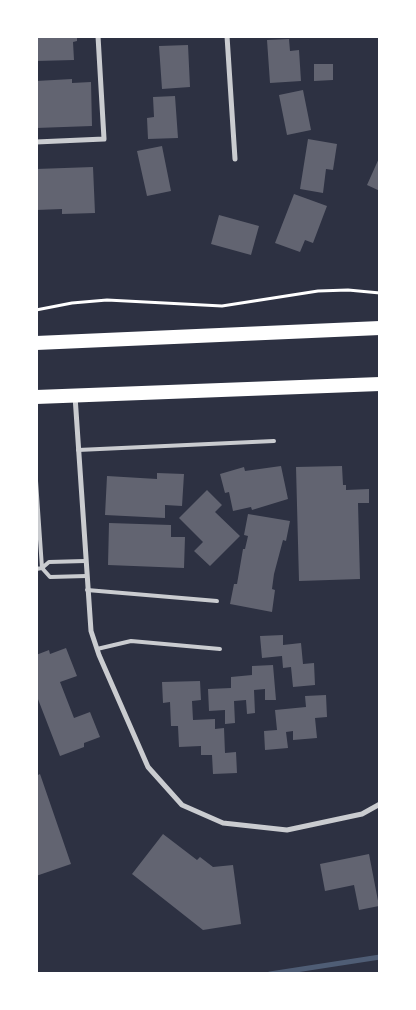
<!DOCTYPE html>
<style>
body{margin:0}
#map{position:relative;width:416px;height:1010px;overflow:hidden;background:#2d3142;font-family:Lato,sans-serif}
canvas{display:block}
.frame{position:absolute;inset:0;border:38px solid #fff;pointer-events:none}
</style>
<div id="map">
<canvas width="416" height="1010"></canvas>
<div class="frame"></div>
</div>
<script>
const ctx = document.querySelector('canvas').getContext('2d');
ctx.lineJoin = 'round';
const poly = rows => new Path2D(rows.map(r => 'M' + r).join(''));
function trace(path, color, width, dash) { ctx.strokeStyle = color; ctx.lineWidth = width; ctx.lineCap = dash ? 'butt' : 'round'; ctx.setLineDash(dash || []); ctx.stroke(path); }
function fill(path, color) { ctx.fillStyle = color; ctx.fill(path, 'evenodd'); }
trace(poly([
 [270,974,380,957]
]), '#4f5d75', 5);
fill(poly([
 [36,36,77,36,77,41,73,42,74,60,36,61],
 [289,39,290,51,299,50,301,81,270,83,267,40],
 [188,45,190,87,162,89,159,46],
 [314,64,333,64,333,80,314,81],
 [72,79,72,83,91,82,92,126,36,128,36,81],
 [303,90,311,130,287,135,279,95],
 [175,96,178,138,148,139,147,118,154,117,153,97],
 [308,139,337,144,333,170,326,169,323,193,300,189],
 [162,146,171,191,147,196,137,151],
 [380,156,380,191,367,185],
 [93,167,95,213,62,214,62,209,36,210,36,169],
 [294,194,327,206,313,243,305,240,300,252,275,243],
 [219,215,259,226,251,255,211,244],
 [281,466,288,499,252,510,251,507,233,511,229,492,225,493,220,474,244,467,245,471],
 [342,466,343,485,346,485,346,490,369,489,369,503,358,503,360,579,299,581,296,467],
 [157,473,184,474,182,506,165,505,165,518,105,515,107,476,157,479],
 [207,490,222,505,215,512,240,536,210,566,194,551,203,542,179,518],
 [248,514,290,521,286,541,283,540,274,574,272,589,275,590,272,612,230,604,234,584,237,584,243,549,245,549,248,536,244,535],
 [109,523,171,525,171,537,185,537,184,568,108,565],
 [283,635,283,645,301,643,303,664,314,663,315,685,293,687,291,667,283,668,282,656,262,658,260,636],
 [66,648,77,676,60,682,74,718,90,712,100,737,84,743,84,747,60,756,36,694,36,655,49,650,50,654],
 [273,665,276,700,265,700,265,689,254,690,255,713,247,714,246,700,234,701,235,723,225,724,225,710,209,711,208,689,231,688,231,677,252,675,252,666],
 [200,681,201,700,192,701,193,720,215,719,215,729,224,728,225,753,236,752,237,773,213,774,212,755,201,755,201,746,179,747,178,726,171,726,170,702,163,703,162,682],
 [326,695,327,717,315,718,317,738,293,740,293,731,286,732,288,748,265,750,264,731,277,730,275,710,306,707,305,696],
 [40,774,71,864,36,876,36,776],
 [163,834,197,860,200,857,213,867,233,865,241,924,203,930,132,874],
 [369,854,379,906,359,910,354,885,325,891,320,864]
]), '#626471');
trace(poly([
 [36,310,72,303,107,300,222,306,318,291,348,290,380,293]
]), '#fff', 3);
trace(poly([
 [78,450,274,441],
 [36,481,42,568,50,577,86,576],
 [36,569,42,568,49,562,85,561],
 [87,590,217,601],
 [97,649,131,641,220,649]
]), '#caccd0', 4);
trace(poly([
 [227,36,235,159],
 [36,142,104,139,98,36],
 [75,396,91,631,99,655,148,767,182,805,223,823,287,830,362,814,380,804]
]), '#caccd0', 5);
trace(poly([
 [36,343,380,328],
 [36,397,380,384]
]), '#fff', 14);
</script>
